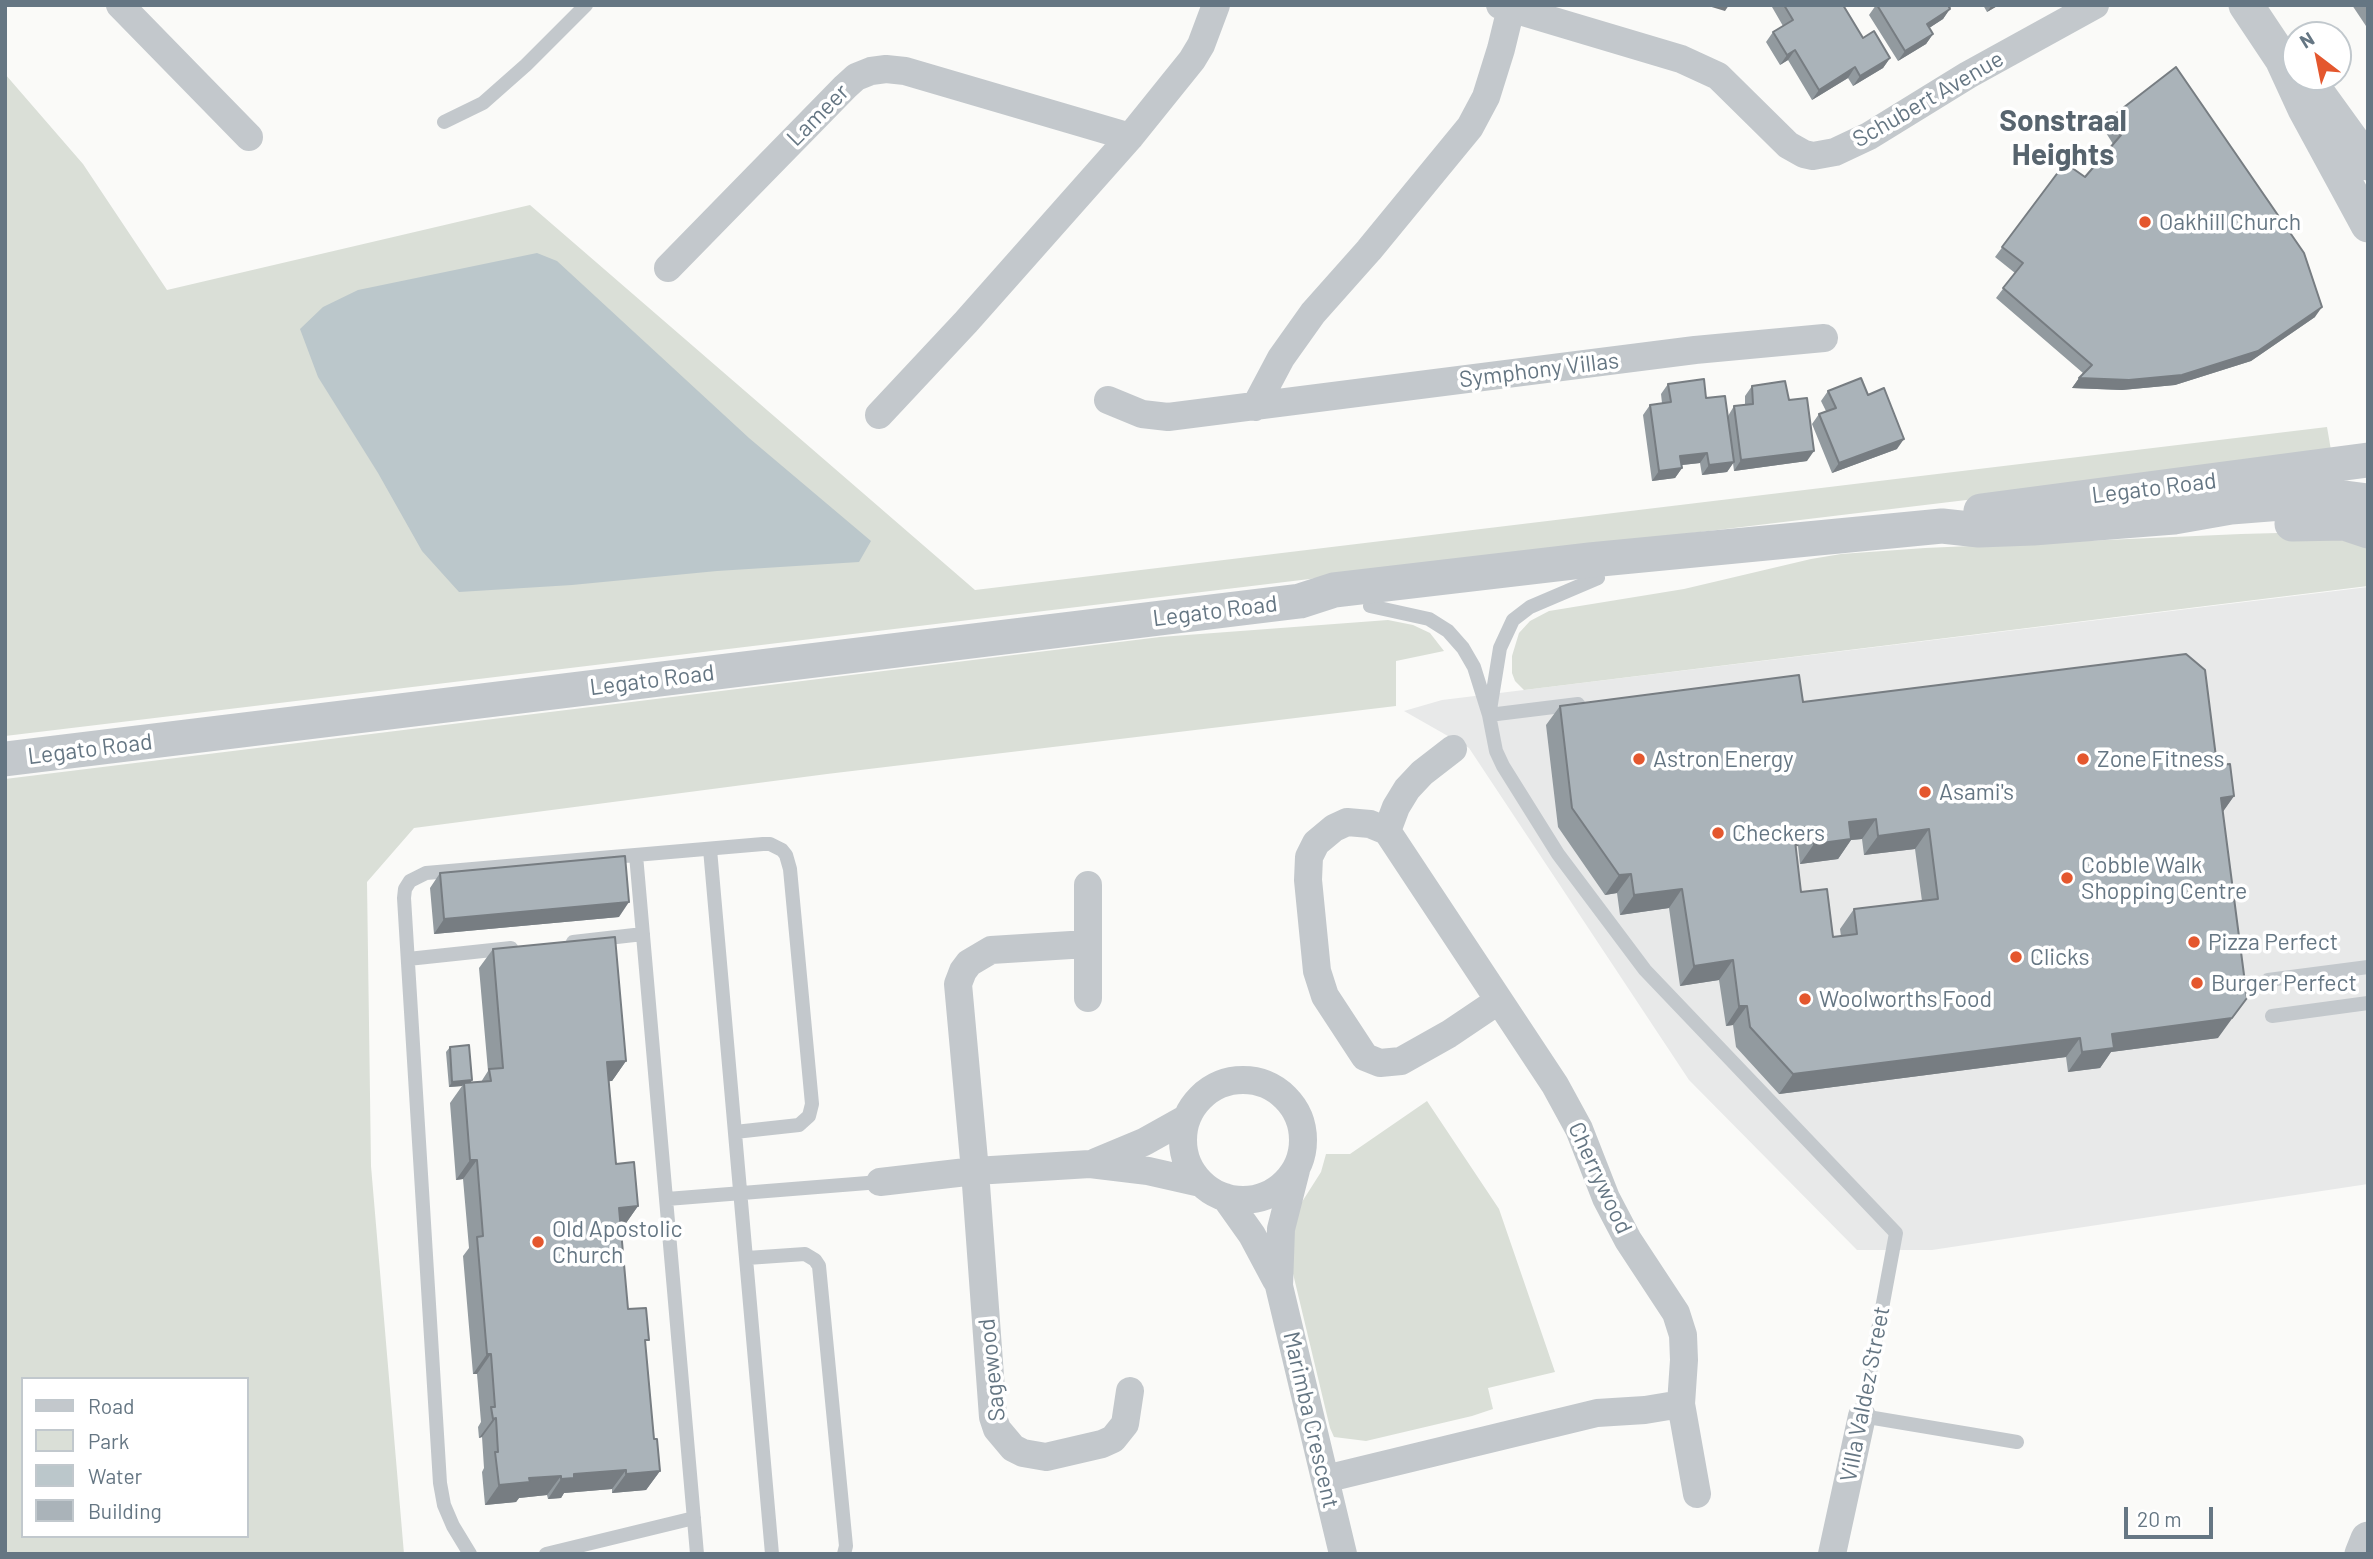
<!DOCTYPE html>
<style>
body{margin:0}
#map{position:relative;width:2373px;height:1559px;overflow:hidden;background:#fafaf8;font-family:Barlow,sans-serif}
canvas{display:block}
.frame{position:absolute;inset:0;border:7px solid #657683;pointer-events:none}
.legend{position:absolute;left:21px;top:1377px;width:228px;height:161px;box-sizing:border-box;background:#fff;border:2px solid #c1c8cd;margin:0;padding:9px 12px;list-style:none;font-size:21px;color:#657683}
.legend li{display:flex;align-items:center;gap:14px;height:35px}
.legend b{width:35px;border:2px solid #c1c8cd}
.north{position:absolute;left:2282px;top:21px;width:70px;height:70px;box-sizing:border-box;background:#fff;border:2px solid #c1c8cd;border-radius:50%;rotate:328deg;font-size:19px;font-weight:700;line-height:28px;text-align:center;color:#657683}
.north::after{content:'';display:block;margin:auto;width:24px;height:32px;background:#e4572e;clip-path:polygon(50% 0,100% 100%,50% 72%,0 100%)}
.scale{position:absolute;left:2124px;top:1507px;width:89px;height:32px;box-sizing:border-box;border:4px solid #657683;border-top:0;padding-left:9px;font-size:21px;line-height:24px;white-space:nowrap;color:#657683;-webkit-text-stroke:5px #fff;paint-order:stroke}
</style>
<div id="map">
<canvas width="2373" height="1559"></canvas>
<div class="frame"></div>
<ul class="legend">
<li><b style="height:9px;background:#c3c8cc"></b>Road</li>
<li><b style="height:19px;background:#dadfd7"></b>Park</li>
<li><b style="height:19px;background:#bbc7cb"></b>Water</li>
<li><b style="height:19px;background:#aab3b9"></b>Building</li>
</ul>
<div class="north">N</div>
<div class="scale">20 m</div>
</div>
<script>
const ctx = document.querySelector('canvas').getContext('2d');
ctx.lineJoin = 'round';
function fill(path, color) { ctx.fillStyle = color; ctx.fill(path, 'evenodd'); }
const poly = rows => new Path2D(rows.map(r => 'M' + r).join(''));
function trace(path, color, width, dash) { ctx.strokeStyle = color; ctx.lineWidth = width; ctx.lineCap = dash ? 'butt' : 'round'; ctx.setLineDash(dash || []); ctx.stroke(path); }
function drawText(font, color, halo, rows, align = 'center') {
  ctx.font = font + ' Barlow,sans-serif'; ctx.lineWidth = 7; ctx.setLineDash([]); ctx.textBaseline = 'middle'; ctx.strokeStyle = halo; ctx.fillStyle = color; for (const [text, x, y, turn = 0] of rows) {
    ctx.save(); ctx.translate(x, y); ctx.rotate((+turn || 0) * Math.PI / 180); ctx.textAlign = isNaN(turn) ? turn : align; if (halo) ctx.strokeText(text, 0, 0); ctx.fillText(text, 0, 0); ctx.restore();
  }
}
fill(poly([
 [2368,587,2368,1184,1932,1250,1857,1250,1689,1080,1469,748,1404,711,1442,700]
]), '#e8e9e9');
fill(poly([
 [5,74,83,164,167,290,530,205,975,590,2327,427,2332,456,5,736],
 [2314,532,2368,548,2368,586,1524,690,1515,681,1512,673,1512,656,1519,633,1530,621,1549,611,1684,589,1811,559,1841,554,1925,548,2241,534],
 [1388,620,1413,625,1430,633,1444,651,1396,661,1396,706,827,774,414,828,367,882,371,1166,404,1554,5,1554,5,779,1160,637],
 [23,1379,247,1379,247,1536,23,1536],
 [1427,1101,1499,1209,1555,1372,1488,1388,1493,1409,1472,1416,1366,1441,1334,1437,1330,1428,1290,1261,1289,1247,1300,1205,1321,1172,1326,1154,1350,1154]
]), '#dadfd7');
fill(poly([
 [537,253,557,261,749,438,871,541,859,562,717,571,572,585,459,592,422,551,378,473,318,377,300,329,323,307,358,290]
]), '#bbc7cb');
trace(poly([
 [444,122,483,103,526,65,586,5],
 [1370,606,1429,619,1448,631,1463,648,1474,667,1489,715,1496,751,1503,766,1558,854,1645,970,1896,1233,1862,1416,2017,1442],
 [1490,710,1500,648,1513,620,1530,607,1598,578],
 [1489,715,1578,704],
 [710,849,772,1554],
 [636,855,697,1554],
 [573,942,643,934],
 [408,959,511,948],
 [2268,980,2368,967],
 [2272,1016,2368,1003],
 [667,1199,880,1182],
 [747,1258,805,1254,815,1260,819,1266,846,1546,844,1554],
 [470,1554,453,1526,444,1505,440,1483,404,898,405,889,410,881,426,873,763,844,770,844,782,850,786,855,790,869,812,1104,809,1116,799,1125,735,1132],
 [546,1554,694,1518]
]), '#c3c8cc', 14);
trace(poly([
 [120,5,249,137],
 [1500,5,1681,59,1718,76,1788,145,1804,154,1813,156,1835,152,1869,136,1968,75,2095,5],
 [668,268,845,87,856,77,871,71,886,69,905,71,1130,137],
 [1108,400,1142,414,1168,417,1695,350,1824,338],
 [1255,407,1281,358,1313,313,1369,250,1470,127,1486,97,1501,49,1511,8],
 [879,415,966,322,1130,137,1192,60,1201,45,1216,5],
 [1387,831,1396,807,1407,789,1422,773,1453,749],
 [1087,944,991,950,969,963,963,971,958,984,975,1171,993,1417,997,1429,1013,1448,1023,1453,1046,1457,1102,1444,1113,1439,1125,1424,1130,1391],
 [1088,998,1088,885],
 '1183 1140a60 60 0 1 1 120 0a60 60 0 1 1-120 0Z',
 [1096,1162,1144,1142,1187,1118],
 [1296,1170,1281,1229,1279,1286,1343,1554],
 [880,1182,975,1171,1090,1164,1148,1171,1201,1183],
 [1225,1197,1252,1235,1276,1280],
 [1681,1404,1697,1494],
 [1325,1479,1597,1413,1645,1410,1681,1404,1684,1360,1683,1335,1676,1313,1628,1240,1606,1198,1579,1129,1555,1085,1387,831,1370,824,1347,822,1334,828,1316,843,1309,857,1308,880,1317,971,1325,996,1365,1057,1380,1063,1401,1061,1449,1034,1498,1001],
 [1832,1554,1862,1416]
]), '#c3c8cc', 28);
trace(poly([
 [2246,5,2282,59,2305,109,2368,225],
 [2316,91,2368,163],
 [1981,511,2368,460],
 [2292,524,2344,523,2368,531],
 [5,759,1300,601,1334,590,1590,560,1942,526,1979,530,2033,528,2174,517,2231,507,2345,498,2368,501],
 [2362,1554,2368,1539]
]), '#c3c8cc', 35);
fill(poly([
 [1774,5,1843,5,1863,38,1890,58,1883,68,1853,86,1848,78,1812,100,1788,60,1780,65,1766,42,1773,32,1783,26,1772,7],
 [1876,5,1954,5,1950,8,1943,19,1929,28,1933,34,1926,44,1898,61,1869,15],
 [1983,5,1999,5,1987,12],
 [2352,5,2368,5,2368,29],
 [2110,118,2315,317,2251,361,2175,385,2122,390,2072,388,2083,373,1996,298,2015,273,1995,257,2065,163,2085,177,2113,144,2103,128],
 [1668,384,1706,398,1728,416,1734,406,1745,405,1745,396,1752,386,1789,400,1807,461,1734,471,1733,463,1727,472,1702,475,1700,463,1682,465,1682,468,1675,478,1652,481,1643,415,1650,405,1662,403,1661,394],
 [1828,391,1868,395,1897,449,1832,473,1812,424,1819,414,1826,411,1821,401],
 [1803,702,2217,765,2234,796,2223,811,2218,1038,2111,1052,2100,1068,2068,1072,2066,1057,1779,1094,1736,1047,1733,1025,1726,1026,1719,980,1680,986,1669,908,1620,915,1617,893,1605,895,1558,827,1546,725,1560,706],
 [1862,839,1864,855,1915,849,1922,901,1854,909,1840,929,1841,936,1833,937,1801,892,1796,846,1798,846,1800,864,1838,859,1851,840],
 [440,873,619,917,434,934,430,888],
 [493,949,626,1061,612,1081,608,1081,616,1164,638,1206,624,1226,621,1226,628,1309,645,1346,654,1439,660,1471,646,1490,612,1493,612,1489,564,1493,561,1498,548,1499,547,1495,519,1498,516,1502,485,1505,482,1472,484,1468,482,1437,479,1438,478,1427,481,1422,477,1374,473,1374,463,1256,469,1248,463,1179,456,1180,450,1103,462,1086,449,1087,446,1052,450,1047,472,1080,470,1083,481,1082,488,1071,479,968]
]), '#929a9f');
fill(poly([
 [1705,5,1729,5,1725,11],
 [1992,5,1999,5,1987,12],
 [1950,9,1943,19,1920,34,1927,24],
 [1933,34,1926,44,1898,61,1905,51],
 [1795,50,1788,60,1780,65,1787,55],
 [1890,58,1883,68,1853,86,1860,76],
 [1855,67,1848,78,1812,100,1819,90],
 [2322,307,2315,317,2251,361,2175,385,2122,390,2072,388,2079,378],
 [1904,439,1897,449,1832,473,1839,463],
 [1814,451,1807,461,1734,471,1741,460],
 [1707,453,1700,463,1673,466,1680,456],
 [1734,462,1727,472,1702,475,1709,465],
 [1682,468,1675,478,1652,481,1659,471],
 [2234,796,2220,816,2221,798],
 [1876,819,1862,839,1851,840,1838,859,1800,864,1814,844,1849,822],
 [1805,827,1811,827,1798,846,1791,847],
 [1929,829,1915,849,1864,855,1878,836],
 [1631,874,1617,893,1605,895,1619,875],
 [1682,889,1669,908,1620,915,1634,895],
 [629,902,619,917,434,934,444,919],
 [1733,960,1719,980,1680,986,1694,966],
 [2247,998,2218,1038,2111,1052,2100,1068,2068,1072,2082,1052,2112,1034],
 [1739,1006,1747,1006,1733,1025,1726,1026],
 [2080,1038,2066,1057,1779,1094,1793,1074],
 [626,1061,612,1081,593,1082,607,1062],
 [472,1080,469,1085,464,1083,462,1086,449,1087,452,1082],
 [470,1160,477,1160,463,1179,456,1180],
 [638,1206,624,1226,606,1228,619,1208],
 [487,1354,491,1354,477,1374,473,1374],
 [496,1418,482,1437,479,1438,493,1419],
 [626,1470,612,1489,564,1493,561,1498,548,1499,561,1479,574,1474],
 [660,1471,646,1490,612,1493,626,1474],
 [561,1476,547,1495,519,1498,516,1502,485,1505,499,1485,529,1478]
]), '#777d82');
const building = poly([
 [1784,5,1843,5,1863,38,1874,31,1890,58,1860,76,1855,67,1819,90,1795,50,1787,55,1773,32,1793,20,1784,5],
 [1877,5,1948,5,1950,9,1927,24,1933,34,1905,51,1877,5],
 [2176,67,2304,253,2322,307,2258,351,2182,375,2129,380,2079,378,2092,365,2003,288,2023,263,2002,247,2065,163,2085,177,2121,135,2110,118,2176,67],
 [1861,378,1868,395,1884,388,1904,439,1839,463,1819,414,1836,408,1828,391,1861,378],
 [1704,379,1706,398,1725,396,1734,462,1709,465,1707,453,1680,456,1682,468,1659,471,1650,405,1671,402,1668,384,1704,379],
 [1785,381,1789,400,1807,398,1814,451,1741,460,1734,406,1753,404,1752,386,1785,381],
 [2186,654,2205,670,2217,765,2230,764,2234,796,2221,798,2247,998,2232,1018,2112,1034,2114,1048,2082,1052,2080,1038,1793,1074,1750,1027,1747,1006,1739,1006,1733,960,1694,966,1682,889,1634,895,1631,874,1619,875,1572,808,1560,706,1799,675,1803,702,2186,654],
 [1876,819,1878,836,1929,829,1938,899,1854,909,1857,934,1833,937,1827,889,1801,892,1795,841,1805,827,1811,827,1814,844,1851,839,1849,822,1876,819],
 [625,856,629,902,444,919,440,873,625,856],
 [615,937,626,1061,607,1062,616,1164,634,1162,638,1206,619,1208,628,1309,646,1308,649,1340,645,1340,654,1439,657,1439,660,1471,626,1474,626,1470,574,1474,574,1478,561,1479,561,1476,529,1478,530,1482,499,1485,495,1452,498,1452,496,1418,493,1419,491,1407,495,1407,491,1354,487,1354,477,1237,483,1236,477,1160,470,1160,464,1083,491,1081,489,1069,503,1068,493,949,615,937],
 [469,1045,472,1080,452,1082,450,1047,469,1045]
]);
fill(building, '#aab3b9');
trace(building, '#777d82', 2);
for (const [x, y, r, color] of [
 [2145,222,7,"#e4572e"],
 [1639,759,7,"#e4572e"],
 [2083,759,7,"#e4572e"],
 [1925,792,7,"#e4572e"],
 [1718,833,7,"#e4572e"],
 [2067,878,7,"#e4572e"],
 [2194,942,7,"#e4572e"],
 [2016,957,7,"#e4572e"],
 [2197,983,7,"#e4572e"],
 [1805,999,7,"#e4572e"],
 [538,1242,7,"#e4572e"]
]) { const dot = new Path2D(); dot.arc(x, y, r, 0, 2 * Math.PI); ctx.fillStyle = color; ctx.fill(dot); trace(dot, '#fff', 2.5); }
drawText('23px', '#657683', '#fff', [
 ["Schubert Avenue",1928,99,-30],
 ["Lameer",818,115,-45],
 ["Symphony Villas",1539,370,-7],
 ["Legato Road",2154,488,-7],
 ["Legato Road",1215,611,-7],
 ["Legato Road",652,680,-7],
 ["Legato Road",90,749,-7],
 ["Cherrywood",1600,1178,65],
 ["Sagewood",992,1370,-96],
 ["Villa Valdez Street",1865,1394,-79],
 ["Marimba Crescent",1311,1420,77]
]);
drawText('23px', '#657683', '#fff', [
 ["Oakhill Church",2159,222],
 ["Astron Energy",1653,759],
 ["Zone Fitness",2097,759],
 ["Asami's",1939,792],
 ["Checkers",1732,833],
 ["Cobble Walk",2081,865],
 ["Shopping Centre",2081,891],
 ["Pizza Perfect",2208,942],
 ["Clicks",2030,957],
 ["Burger Perfect",2211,983],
 ["Woolworths Food",1819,999],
 ["Old Apostolic",552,1229],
 ["Church",552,1255]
], 'left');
drawText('bold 30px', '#57646e', '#fff', [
 ["Sonstraal",2063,121],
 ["Heights",2063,155]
]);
</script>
